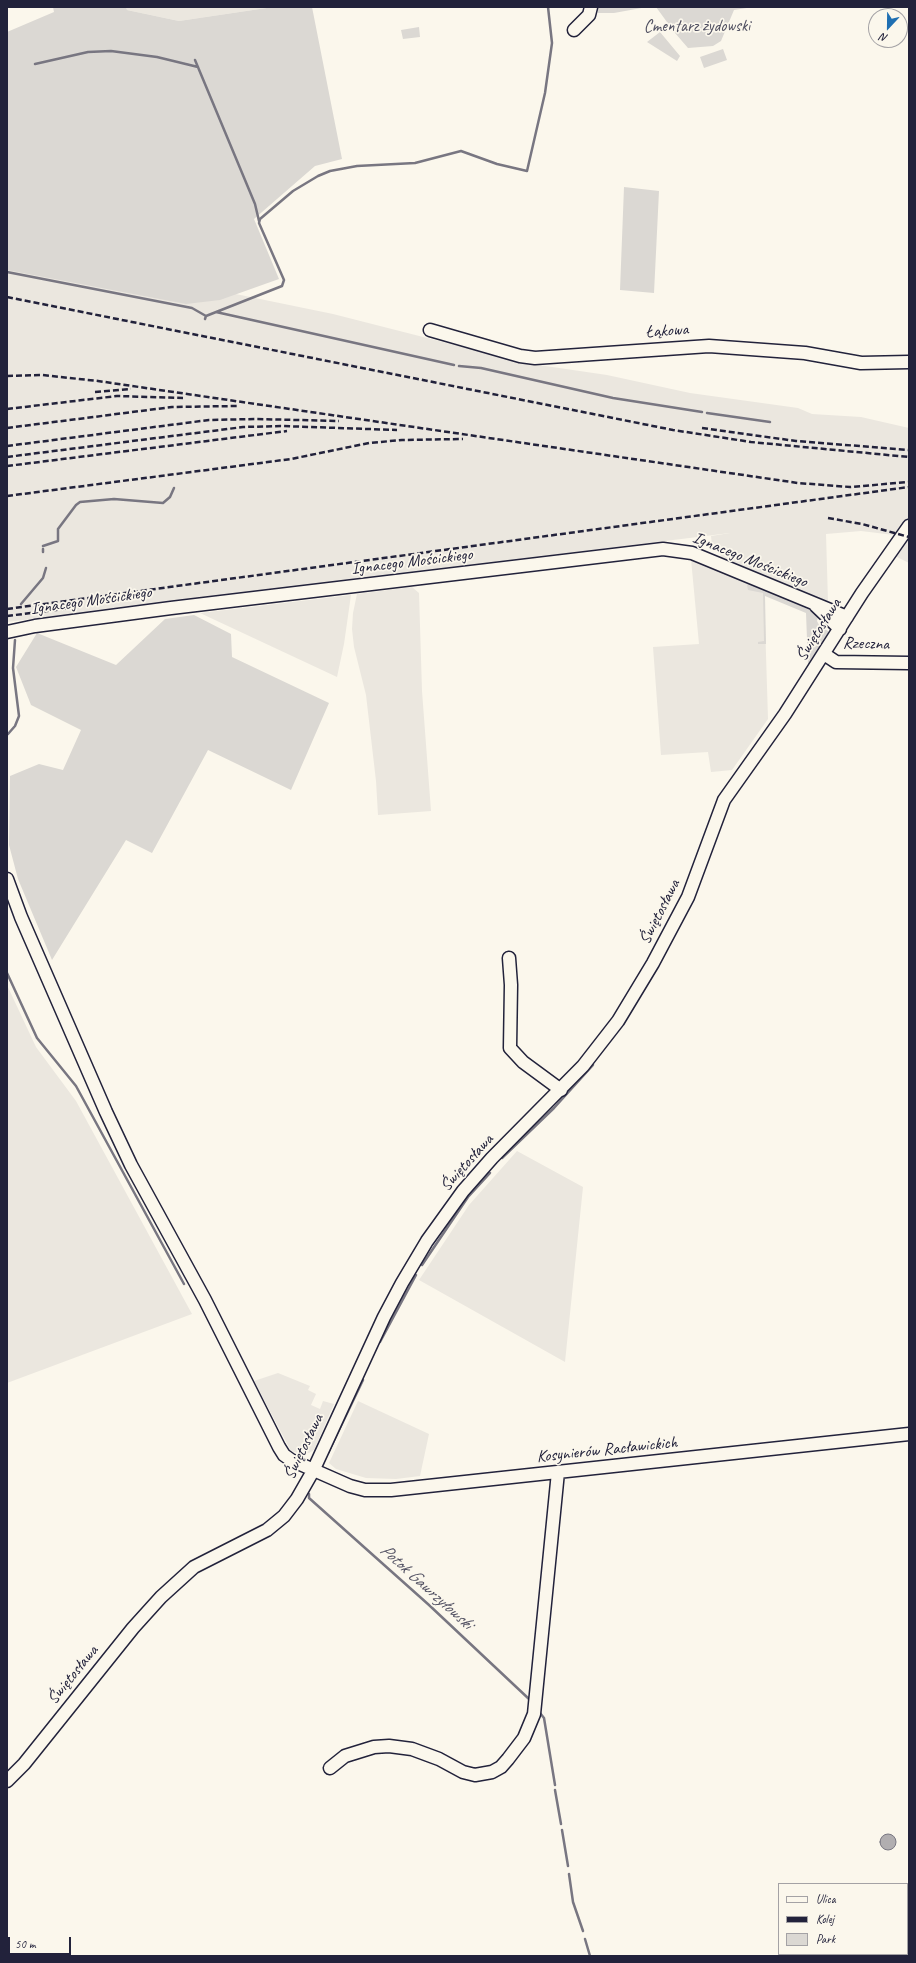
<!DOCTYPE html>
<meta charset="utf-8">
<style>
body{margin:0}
#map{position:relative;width:916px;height:1963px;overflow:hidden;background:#fbf7ec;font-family:Caveat,sans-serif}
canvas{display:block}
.frame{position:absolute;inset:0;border:8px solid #22223b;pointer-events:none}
.legend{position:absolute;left:778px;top:1883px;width:130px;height:72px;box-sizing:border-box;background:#fbf7ec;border:1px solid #a4a2a5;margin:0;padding:5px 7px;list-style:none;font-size:12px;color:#22223b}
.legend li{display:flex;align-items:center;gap:8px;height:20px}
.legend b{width:20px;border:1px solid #a4a2a5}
.north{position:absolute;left:868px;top:8px;width:40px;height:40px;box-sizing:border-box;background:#fbf7ec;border:1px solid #a4a2a5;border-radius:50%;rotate:202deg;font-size:11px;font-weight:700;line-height:16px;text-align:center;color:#22223b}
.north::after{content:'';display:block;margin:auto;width:14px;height:18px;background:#1f6fb2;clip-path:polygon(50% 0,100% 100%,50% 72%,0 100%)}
.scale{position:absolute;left:8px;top:1937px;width:63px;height:18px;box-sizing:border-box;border:2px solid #22223b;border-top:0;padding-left:5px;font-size:12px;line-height:14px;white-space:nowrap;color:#22223b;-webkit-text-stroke:3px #fbf7ec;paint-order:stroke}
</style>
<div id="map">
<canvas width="916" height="1963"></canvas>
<div class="frame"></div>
<ul class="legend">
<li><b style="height:5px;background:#fbf7ec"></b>Ulica</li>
<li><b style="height:5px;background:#22223b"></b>Kolej</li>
<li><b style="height:11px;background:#dbd8d3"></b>Park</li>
</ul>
<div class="north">N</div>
<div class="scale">50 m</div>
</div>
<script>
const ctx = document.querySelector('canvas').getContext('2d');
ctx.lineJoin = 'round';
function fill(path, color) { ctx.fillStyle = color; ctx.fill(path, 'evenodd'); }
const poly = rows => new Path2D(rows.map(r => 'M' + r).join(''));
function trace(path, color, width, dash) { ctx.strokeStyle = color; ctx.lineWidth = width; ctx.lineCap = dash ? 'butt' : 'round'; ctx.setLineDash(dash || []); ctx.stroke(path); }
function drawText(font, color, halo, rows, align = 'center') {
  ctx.font = font + ' Caveat,sans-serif'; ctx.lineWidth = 3.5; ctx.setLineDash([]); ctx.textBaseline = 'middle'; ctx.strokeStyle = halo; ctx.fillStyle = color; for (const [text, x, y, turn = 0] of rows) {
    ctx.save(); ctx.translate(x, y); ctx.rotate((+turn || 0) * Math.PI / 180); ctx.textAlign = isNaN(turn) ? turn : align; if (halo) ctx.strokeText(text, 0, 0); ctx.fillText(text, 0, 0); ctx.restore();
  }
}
fill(poly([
 [126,7,273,7,179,21,127,10],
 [7,247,333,314,525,363,607,375,690,393,798,408,812,414,861,417,909,428,909,563,897,557,885,547,894,535,861,531,826,534,828,602,721,557,718,544,712,545,711,536,730,533,7,622],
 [691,559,764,590,768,719,732,770,711,772,708,752,661,755,653,647,699,644],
 [412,587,419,593,422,691,431,811,378,815,376,781,366,695,354,647,352,629,353,613,357,594],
 [351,595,344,644,337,677,200,613],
 [7,985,36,1047,76,1101,192,1314,7,1383],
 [517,1151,583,1187,565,1362,419,1280,469,1205],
 [278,1373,310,1386,308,1390,316,1394,311,1405,320,1409,323,1401,334,1404,314,1450,309,1453,301,1454,291,1451,254,1381],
 [358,1401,429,1434,420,1476,396,1479,366,1478,336,1469,329,1463]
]), '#ebe7df');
fill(poly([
 [53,7,126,7,127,10,179,21,273,7,312,7,342,159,315,166,254,219,279,279,220,300,186,304,7,270,7,32,54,12],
 [596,7,647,7,614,13,598,13],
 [656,7,753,7,734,10,721,41,713,46,688,48,675,33],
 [419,27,420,37,403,39,401,30],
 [660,32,680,56,677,61,647,42],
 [723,49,727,60,704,68,700,57],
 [624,187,659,191,654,293,620,290],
 [749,583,810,610,818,616,817,621,819,625,828,631,828,637,808,672,805,669,808,665,806,613,765,596,766,644,758,644,758,642,764,641,763,593,748,590,747,585],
 [194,615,231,634,232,657,329,703,291,790,208,750,152,853,126,840,52,960,18,879,9,845,10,776,39,764,63,770,81,730,31,705,16,667,37,633,116,665,165,619]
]), '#dbd8d3');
const water = poly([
 '880 1842a8 8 0 1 1 16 0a8 8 0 1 1-16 0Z'
]);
fill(water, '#b1aeb0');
trace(water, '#787681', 1);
trace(poly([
 [195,60,255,204,259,221],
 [35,64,88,52,111,51,157,57,198,67],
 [7,272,192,308,206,316],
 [216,312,454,365],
 [205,319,206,316,282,286,284,280,259,223,260,219,293,191,318,176,330,171,357,166,415,163,461,151,497,164,527,171,545,93,552,43,548,7],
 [459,366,481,368,613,398,702,412],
 [707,413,770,422],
 [43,546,58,541,58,529,76,505,80,502,114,499,163,503,170,497,174,488],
 [43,549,43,552],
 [21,604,43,578,46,568],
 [8,734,15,726,19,716,13,668,15,640],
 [7,973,37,1038,76,1086,184,1284],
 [502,1158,554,1108,593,1065],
 [422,1265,468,1197,490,1173],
 [380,1342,416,1275],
 [328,1453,363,1380],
 [309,1494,309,1498,429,1605,529,1699],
 [540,1713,544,1718,555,1785],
 [555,1790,561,1824],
 [562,1830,568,1866],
 [569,1874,573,1902,583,1931],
 [585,1939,590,1956]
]), '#787681', 2.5);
const minor = poly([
 [574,30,589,15,591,7],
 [430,330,520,356,535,358,709,346,805,353,861,363,909,362],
 [816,606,840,629],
 [7,632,35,626,171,608,663,549,692,553,847,617],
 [824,654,836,662,909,663],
 [7,879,21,917,106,1112,131,1165,205,1300,279,1447,284,1455,291,1460,350,1486,365,1490,391,1490,909,1434],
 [509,958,511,985,510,1048,523,1062,561,1090],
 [330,1768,345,1756,374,1747,389,1746,412,1749,439,1759,463,1772,475,1775,492,1772,501,1767,508,1759,524,1738,534,1714,558,1472],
 [7,1781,24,1764,133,1628,161,1597,194,1567,267,1530,284,1516,297,1499,313,1471,384,1317,402,1283,427,1241,463,1191,492,1158,583,1066,618,1021,653,963,688,897,724,800,785,714,862,593,909,526]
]);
trace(minor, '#22223b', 15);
trace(minor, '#fbf7ec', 12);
trace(poly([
 [7,297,673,430,751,442,909,457],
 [7,376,42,375,98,381,798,483,850,487,909,482],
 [95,392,131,389],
 [7,409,117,396,183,398],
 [7,428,172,407,237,406],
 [702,428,796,441,909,450],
 [7,446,209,420,256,419,339,421],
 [7,457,243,427,281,426,397,430],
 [7,466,287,431],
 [7,496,291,459,369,443,402,440,463,439],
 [828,518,862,524,909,537],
 [7,609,909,487],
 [7,616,79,607]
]), '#22223b', 2.5, [6, 3]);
drawText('17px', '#505061', '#fbf7ec', [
 ["Cmentarz żydowski",697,27]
]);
drawText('17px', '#22223b', '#fbf7ec', [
 ["Łąkowa",667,331,-4],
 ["Ignacego Mościckiego",750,560,22],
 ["Ignacego Mościckiego",412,562,-7],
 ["Ignacego Mościckiego",91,601,-8],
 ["Świętosława",819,630,-58],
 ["Rzeczna",866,644,2],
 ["Świętosława",660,912,-63],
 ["Świętosława",467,1163,-48],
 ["Świętosława",304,1447,-64],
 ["Kosynierów Racławickich",607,1450,-6],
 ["Świętosława",73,1675,-51]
]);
drawText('italic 18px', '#545364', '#fbf7ec', [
 ["Potok Gawrzyłowski",426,1587,42]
]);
</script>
